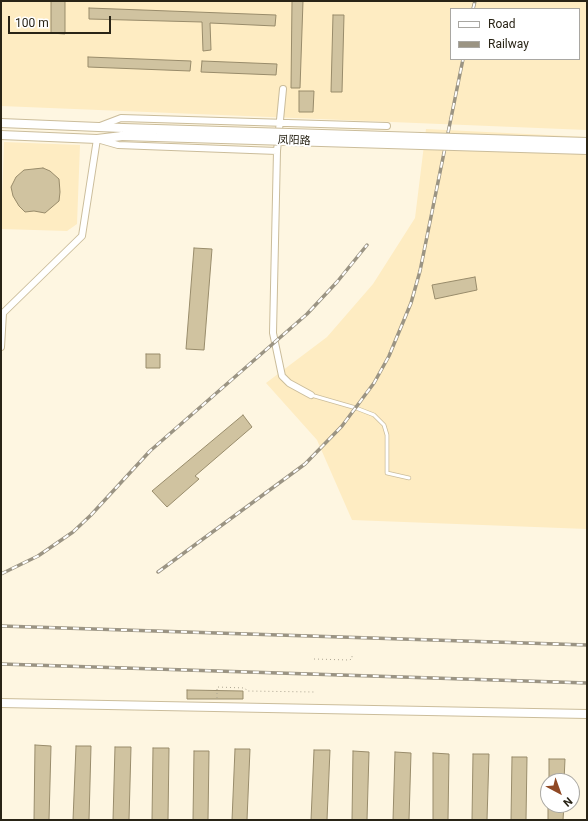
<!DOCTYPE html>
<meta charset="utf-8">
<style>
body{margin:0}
#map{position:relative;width:588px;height:821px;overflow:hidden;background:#fef6e1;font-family:Roboto,sans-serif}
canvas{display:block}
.frame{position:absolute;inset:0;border:2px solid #292416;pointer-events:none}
.legend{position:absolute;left:450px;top:8px;width:130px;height:52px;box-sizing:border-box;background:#fff;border:1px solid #a9a7a2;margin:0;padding:5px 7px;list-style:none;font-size:12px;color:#292416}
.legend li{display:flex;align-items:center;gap:8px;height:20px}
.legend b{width:20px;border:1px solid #a9a7a2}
.north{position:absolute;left:540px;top:773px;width:40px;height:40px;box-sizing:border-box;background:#fff;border:1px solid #a9a7a2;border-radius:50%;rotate:139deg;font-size:11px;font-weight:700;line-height:16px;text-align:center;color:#292416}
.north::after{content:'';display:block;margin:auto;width:14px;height:18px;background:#904925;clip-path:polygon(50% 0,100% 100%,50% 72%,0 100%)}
.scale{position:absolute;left:8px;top:16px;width:103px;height:18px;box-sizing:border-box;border:2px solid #292416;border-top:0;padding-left:5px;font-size:12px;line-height:14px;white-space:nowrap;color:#292416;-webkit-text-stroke:3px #fff;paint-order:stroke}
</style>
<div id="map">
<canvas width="588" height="821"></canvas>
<div class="frame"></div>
<ul class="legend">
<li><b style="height:5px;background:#fff"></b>Road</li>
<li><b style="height:5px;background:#9b9483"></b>Railway</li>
</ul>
<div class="north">N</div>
<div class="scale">100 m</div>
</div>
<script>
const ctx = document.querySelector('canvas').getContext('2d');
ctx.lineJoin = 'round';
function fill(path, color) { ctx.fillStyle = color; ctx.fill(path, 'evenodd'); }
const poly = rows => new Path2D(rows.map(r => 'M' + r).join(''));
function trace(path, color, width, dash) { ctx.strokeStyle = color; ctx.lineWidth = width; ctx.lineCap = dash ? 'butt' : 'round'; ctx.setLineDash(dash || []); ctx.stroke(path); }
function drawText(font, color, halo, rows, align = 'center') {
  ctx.font = font + ' Roboto,"Noto Sans SC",sans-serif'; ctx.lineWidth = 4; ctx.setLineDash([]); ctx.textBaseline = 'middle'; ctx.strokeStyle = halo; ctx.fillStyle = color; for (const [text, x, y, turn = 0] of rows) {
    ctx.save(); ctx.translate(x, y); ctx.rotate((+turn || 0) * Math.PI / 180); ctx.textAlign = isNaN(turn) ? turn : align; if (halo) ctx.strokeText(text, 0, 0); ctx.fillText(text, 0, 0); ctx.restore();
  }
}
fill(poly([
 [1,1,587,1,587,130,1,106],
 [451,9,579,9,579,59,451,59],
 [426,129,587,137,587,529,352,520,317,440,266,383,327,337,373,284,415,218],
 [4,142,80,145,77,224,67,231,1,229]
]), '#feecc2');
const building = poly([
 [51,1,65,1,65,34,51,33,51,1],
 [292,1,303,1,300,88,291,88,292,1],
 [89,8,276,15,275,26,210,23,211,50,203,51,202,22,89,19,89,8],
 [333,15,344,15,342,92,331,92,333,15],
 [88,57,191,61,190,71,88,67,88,57],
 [202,61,277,64,276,75,201,72,202,61],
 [299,91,314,91,313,112,299,112,299,91],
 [43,168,50,171,59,179,60,192,59,201,45,213,34,211,25,212,19,206,13,196,11,187,16,177,24,170,43,168],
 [194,248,212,249,204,350,186,349,194,248],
 [475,277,477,290,435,299,432,285,475,277],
 [146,354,160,354,160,368,146,368,146,354],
 [243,415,252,427,195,476,199,479,167,507,152,491,243,415],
 [187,690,243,691,243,699,187,699,187,690],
 [35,745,51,746,49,820,34,820,35,745],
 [76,746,91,746,89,820,73,820,76,746],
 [115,747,131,747,129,820,113,820,115,747],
 [153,748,169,748,168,820,152,820,153,748],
 [235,749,250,749,247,820,232,820,235,749],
 [314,750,330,750,327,820,311,820,314,750],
 [194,751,209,751,208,820,193,820,194,751],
 [353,751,369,752,367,820,352,820,353,751],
 [395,752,411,753,409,820,393,820,395,752],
 [433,753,449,754,448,820,433,820,433,753],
 [473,754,489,754,487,820,472,820,473,754],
 [512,757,527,757,526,820,511,820,512,757],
 [549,759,565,759,564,781,549,781,549,759],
 [548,805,564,805,563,820,548,820,548,805]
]);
fill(building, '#d0c3a0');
trace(building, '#998c6b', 1);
const lane = poly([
 [311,395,356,408,374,415,384,425,387,435,387,473,409,478]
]);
const street = poly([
 [283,89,277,151,273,333,282,376,289,383,311,395],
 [100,126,121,118,387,126],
 [1,347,3,313,82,236,97,139,118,145,277,151]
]);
const secondary = poly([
 [1,123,123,128],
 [1,135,97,139,122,136],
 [1,703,587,714]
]);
trace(lane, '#cbbd9b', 4.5);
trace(street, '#cbbd9b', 8);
trace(secondary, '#cbbd9b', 10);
trace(poly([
 [314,659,349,660,352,659,352,654],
 [217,698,217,687,245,688,247,691,314,692]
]), '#aba492', 1, [1, 3]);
trace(lane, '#fff', 3);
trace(street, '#fff', 6);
trace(secondary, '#fff', 8);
const rail = poly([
 [473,9,475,1],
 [158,572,305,464,342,426,374,383,389,356,411,303,420,271,463,59],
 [1,574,38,556,73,532,91,515,150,451,307,314,337,282,367,245],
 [1,626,587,645],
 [1,664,587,683]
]);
trace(rail, '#9b9483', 3.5);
trace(rail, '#fff', 2, [6]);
const secondaryBridge = poly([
 [123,128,587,142],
 [122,136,587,150]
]);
trace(secondaryBridge, '#cbbd9b', 10, []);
trace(secondaryBridge, '#fff', 8);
drawText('11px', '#292416', '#fff', [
 ["凤阳路",294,141,2]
]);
</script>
